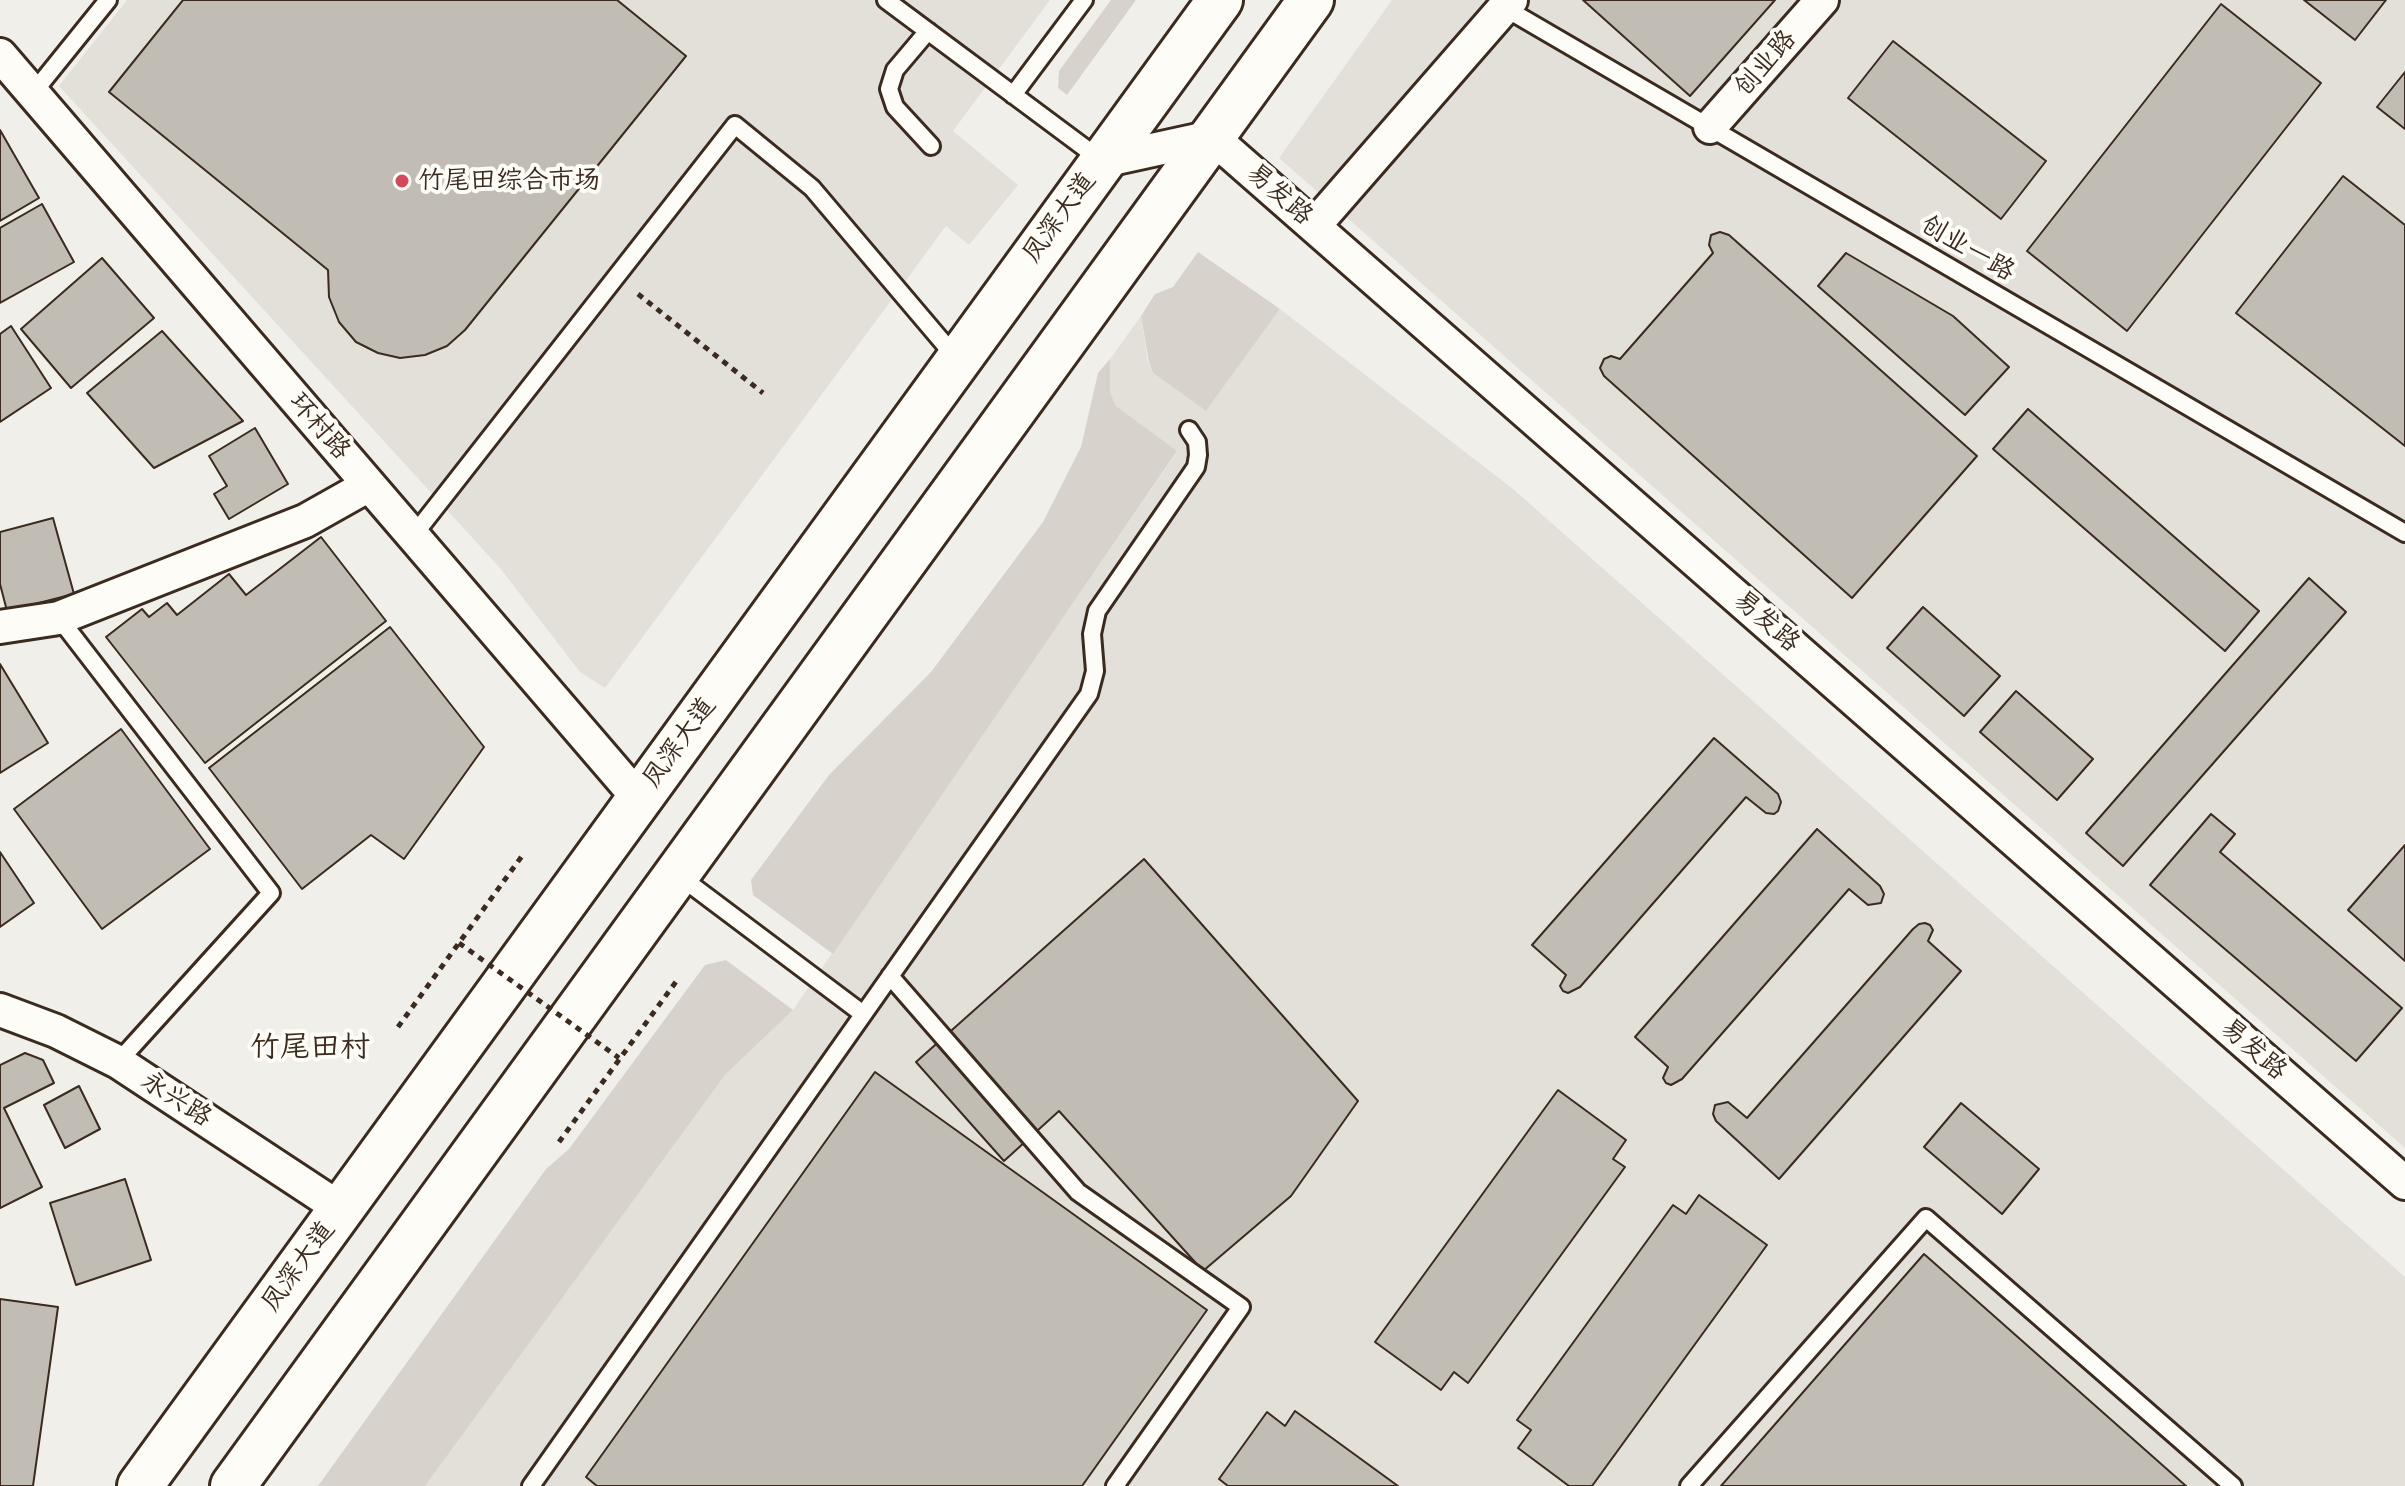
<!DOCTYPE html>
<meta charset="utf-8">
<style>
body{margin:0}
canvas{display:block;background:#f1efea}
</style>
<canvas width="2405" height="1486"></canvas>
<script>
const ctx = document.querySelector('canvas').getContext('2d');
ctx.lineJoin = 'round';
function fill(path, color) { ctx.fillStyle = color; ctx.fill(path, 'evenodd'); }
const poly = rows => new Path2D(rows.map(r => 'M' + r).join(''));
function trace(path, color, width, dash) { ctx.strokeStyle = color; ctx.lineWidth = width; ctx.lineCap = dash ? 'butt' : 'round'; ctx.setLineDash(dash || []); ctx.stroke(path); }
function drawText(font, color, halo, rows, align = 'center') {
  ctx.font = font + ' "Balsamiq Sans","LXGW WenKai TC",sans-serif'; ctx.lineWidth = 8; ctx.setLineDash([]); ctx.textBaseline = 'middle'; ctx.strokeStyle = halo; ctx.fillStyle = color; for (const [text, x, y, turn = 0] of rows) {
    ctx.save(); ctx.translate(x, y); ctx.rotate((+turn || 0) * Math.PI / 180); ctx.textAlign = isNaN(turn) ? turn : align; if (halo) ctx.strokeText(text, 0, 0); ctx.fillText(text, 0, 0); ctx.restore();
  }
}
fill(poly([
 [127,0,1050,0,953,131,1018,185,969,245,946,226,605,688,580,672,500,568,59,86],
 [1392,0,2405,0,2405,1148,1279,158],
 [1280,309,1513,489,2405,1277,2405,1486,425,1486,725,1075,793,1010,1177,452,1116,406,1110,394,1110,359,1141,316,1148,362,1153,373,1206,411]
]), '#e3e0da');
fill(poly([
 [1111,0,1136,0,1067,95,1058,88,1059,71],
 [1198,252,1280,309,1206,411,1153,373,1149,362,1141,316,1155,294,1173,287],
 [1110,359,1110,393,1116,406,1177,451,833,954,753,895,751,880,829,775,931,672,1043,522,1081,447,1098,373],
 [726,960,793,1010,725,1075,425,1486,318,1486,546,1169,569,1149,705,965]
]), '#d7d2cc');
const building = poly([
 [183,0,617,0,686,56,465,330,447,346,425,355,400,358,378,353,356,342,339,322,329,297,328,270,109,92,183,0],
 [1583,0,1775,0,1690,96,1583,0],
 [2304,0,2386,0,2355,40,2304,0],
 [2221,4,2321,83,2127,331,2027,251,2221,4],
 [1893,41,2046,161,2001,219,1848,98,1893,41],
 [2405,72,2405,129,2377,107,2405,72],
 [0,130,39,198,0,221,0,130],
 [2343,176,2405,225,2405,446,2236,313,2343,176],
 [42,204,74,262,0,303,0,228,42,204],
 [1720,232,1729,235,1977,456,1852,598,1604,376,1600,368,1604,359,1611,356,1620,359,1713,253,1709,245,1711,235,1720,232],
 [1846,253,1953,316,2009,367,1965,415,1818,286,1846,253],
 [102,258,154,318,71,388,21,329,102,258],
 [11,326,51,388,0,422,0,334,11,326],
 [162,331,243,421,154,468,87,393,162,331],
 [2028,409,2259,611,2225,651,1993,449,2028,409],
 [255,428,288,484,229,519,214,494,227,486,209,456,255,428],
 [53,518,74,594,7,611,0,584,0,532,53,518],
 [321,537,386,621,205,763,106,637,142,609,149,617,167,603,177,615,229,574,246,595,321,537],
 [2309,578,2346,612,2123,866,2086,833,2309,578],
 [1923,607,2000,676,1964,716,1887,648,1923,607],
 [390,627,484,747,404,859,371,835,302,889,209,768,390,627],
 [0,664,48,743,0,773,0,664],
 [2016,691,2093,759,2057,800,1980,732,2016,691],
 [121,729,210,849,102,929,14,809,121,729],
 [1714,738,1778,794,1781,802,1778,811,1774,814,1766,813,1746,797,1580,987,1568,993,1563,991,1560,986,1566,975,1532,945,1714,738],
 [2211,814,2235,834,2220,852,2402,1008,2356,1061,2150,885,2211,814],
 [1817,829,1880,886,1884,894,1881,903,1868,905,1849,889,1682,1079,1671,1085,1666,1083,1663,1078,1668,1067,1635,1037,1817,829],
 [2405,845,2405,961,2348,910,2405,845],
 [0,852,34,903,0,927,0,852],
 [1144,859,1358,1101,1291,1196,1203,1271,1059,1111,1004,1161,916,1062,1144,859],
 [1925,923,1930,925,1933,930,1928,941,1961,971,1779,1179,1716,1121,1713,1114,1715,1105,1728,1102,1747,1118,1913,929,1919,924,1925,923],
 [25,1053,43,1060,54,1083,4,1108,42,1187,0,1208,0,1065,25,1053],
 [875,1072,1207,1310,1082,1486,597,1486,586,1477,875,1072],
 [79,1086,100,1129,65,1148,44,1105,79,1086],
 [1558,1090,1626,1140,1613,1159,1625,1167,1468,1383,1454,1372,1441,1390,1375,1342,1558,1090],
 [1961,1103,2039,1169,2002,1214,1924,1147,1961,1103],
 [125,1179,151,1260,76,1285,50,1203,125,1179],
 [1699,1195,1767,1245,1592,1486,1569,1486,1518,1448,1531,1430,1517,1420,1673,1205,1686,1214,1699,1195],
 [1924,1254,2186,1486,1721,1486,1924,1254],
 [0,1299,58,1307,33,1486,0,1486,0,1299],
 [1295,1411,1398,1486,1228,1486,1219,1479,1267,1412,1285,1426,1295,1411]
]);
fill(building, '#c1bcb4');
trace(building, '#3b2a1e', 2);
const service = poly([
 [886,0,1101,160],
 [1505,8,2405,533],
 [928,31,895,70,889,89,895,107,931,146],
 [33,93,108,0],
 [1013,95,1084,0],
 [413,536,735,125,812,188,957,359],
 [59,618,271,893,118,1062],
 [678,875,863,1014],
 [890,976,1078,1192,1241,1307,1115,1486],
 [531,1486,1089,694,1095,671,1092,634,1097,611,1196,467,1198,455,1197,442,1189,430],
 [1689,1486,1926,1218,2233,1486]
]);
const minor = poly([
 [0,55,639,799],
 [1710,127,1822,0],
 [1102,161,1212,137,2405,1183],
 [1314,226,1511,0],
 [0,627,59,618,305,521,369,485],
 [0,1010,56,1031,118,1062,341,1209]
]);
const trunk = poly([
 [140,1486,1220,0],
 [233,1486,1311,0]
]);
trace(service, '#3b2a1e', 22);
trace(minor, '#3b2a1e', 38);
trace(trunk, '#3b2a1e', 50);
trace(poly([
 [638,294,763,393],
 [398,1027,522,856],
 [559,1142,678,979]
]), '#3b2a1e', 5, [6, 6]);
trace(service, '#fdfcf7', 16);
trace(minor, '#fdfcf7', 32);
trace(trunk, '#fdfcf7', 44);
trace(poly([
 [459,943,619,1058]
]), '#3b2a1e', 5, [6, 6]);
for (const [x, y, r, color] of [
 [402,181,8,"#d1495b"]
]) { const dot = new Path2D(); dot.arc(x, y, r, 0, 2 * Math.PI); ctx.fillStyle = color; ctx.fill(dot); trace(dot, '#fdfcf7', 3); }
drawText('26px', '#3b2a1e', '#fdfcf7', [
 ["创业路",1766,64,-49],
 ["易发路",1279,195,41],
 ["凤深大道",1060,218,-54],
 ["创业一路",1967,249,30],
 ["环村路",319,427,49],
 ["易发路",1766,622,41],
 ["凤深大道",680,743,-54],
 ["易发路",2253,1050,41],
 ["永兴路",176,1100,33],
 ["凤深大道",299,1267,-54]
]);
drawText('26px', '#3b2a1e', '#fdfcf7', [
 ["竹尾田综合市场",418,181]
], 'left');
drawText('30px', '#3b2a1e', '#fdfcf7', [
 ["竹尾田村",310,1048]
]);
</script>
